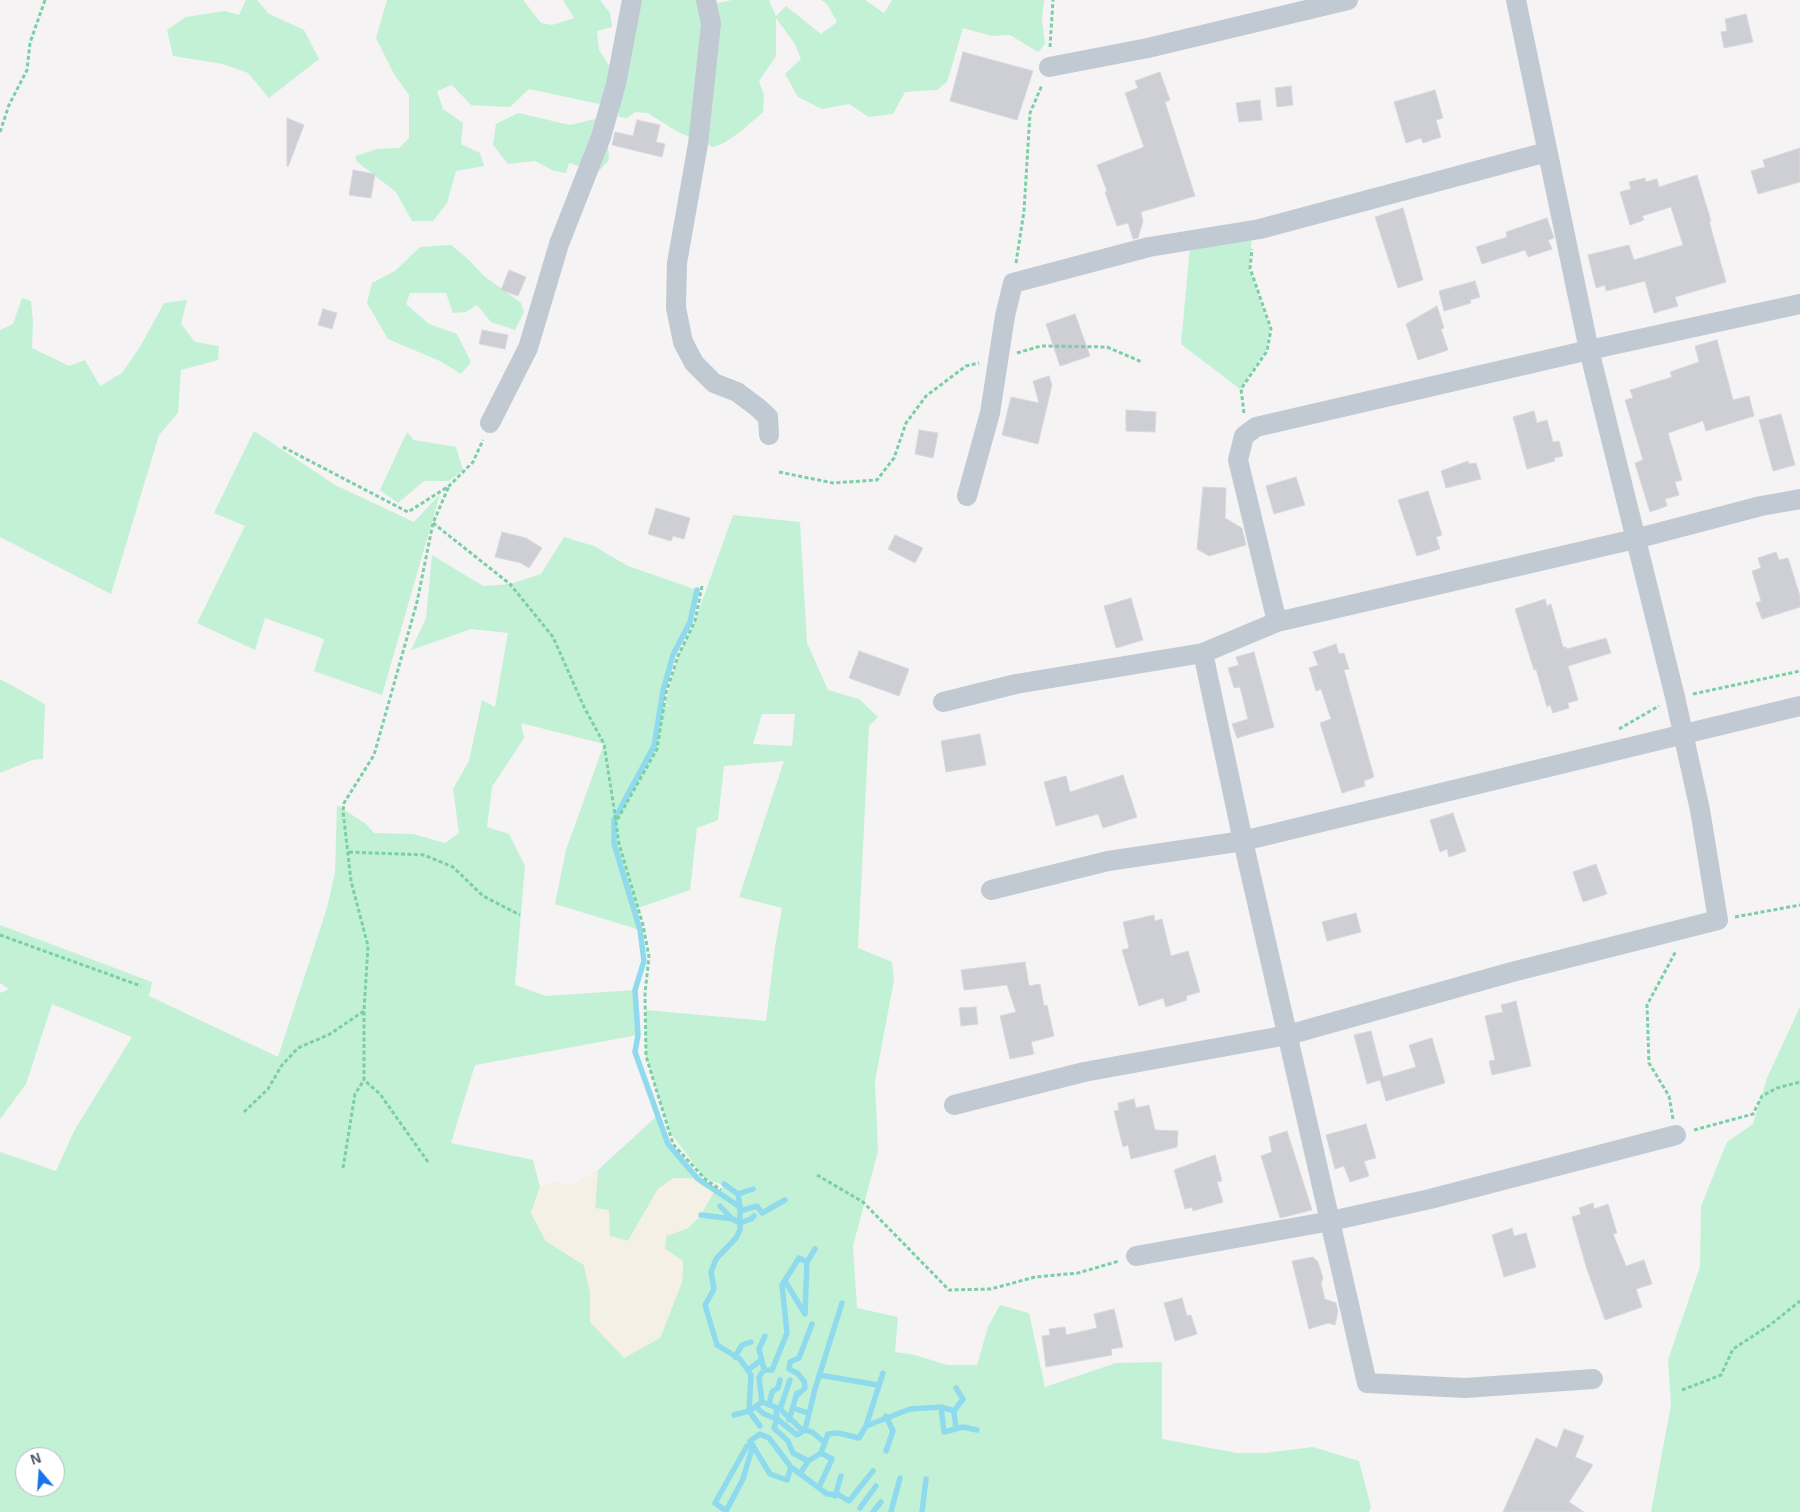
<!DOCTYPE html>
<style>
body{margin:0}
#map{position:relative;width:1800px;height:1512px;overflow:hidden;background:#f5f3f3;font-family:Arial,sans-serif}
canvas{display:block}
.north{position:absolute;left:15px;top:1447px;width:50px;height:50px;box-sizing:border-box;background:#fff;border:1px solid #b7bbc0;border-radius:50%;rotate:342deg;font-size:14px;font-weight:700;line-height:20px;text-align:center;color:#4a5661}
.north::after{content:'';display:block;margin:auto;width:18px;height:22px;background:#1a73e8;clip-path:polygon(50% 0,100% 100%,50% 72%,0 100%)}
</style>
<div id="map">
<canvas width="1800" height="1512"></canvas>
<div class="north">N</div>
</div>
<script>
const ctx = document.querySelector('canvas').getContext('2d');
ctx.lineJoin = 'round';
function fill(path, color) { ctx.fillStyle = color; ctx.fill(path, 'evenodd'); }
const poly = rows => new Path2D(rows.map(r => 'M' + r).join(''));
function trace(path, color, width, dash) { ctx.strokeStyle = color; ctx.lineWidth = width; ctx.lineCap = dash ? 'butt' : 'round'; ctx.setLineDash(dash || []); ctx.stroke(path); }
fill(poly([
 [246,0,257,0,269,14,304,30,319,59,269,98,248,73,223,64,173,56,167,30,186,17,225,11,239,15],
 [387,0,523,0,541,23,552,25,574,18,563,0,600,0,610,13,612,27,597,31,599,50,623,87,639,0,711,0,714,4,732,0,769,0,776,16,786,6,821,34,837,22,827,4,821,0,865,0,884,13,892,0,1044,0,1042,19,1045,44,1038,52,1010,35,992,36,963,28,947,82,937,90,905,92,893,114,869,117,849,104,822,109,798,97,785,74,801,59,795,44,776,18,776,56,759,81,764,95,763,112,740,132,724,143,713,147,676,131,648,113,635,112,627,118,619,117,618,108,529,89,510,107,471,105,452,85,437,91,443,109,463,123,461,144,480,153,484,166,456,171,447,203,433,221,412,221,396,192,356,161,356,156,377,149,399,148,409,138,409,95,394,74,376,38],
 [518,113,570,125,595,119,607,132,609,160,598,172,569,163,566,173,554,171,535,161,508,164,493,145,496,124],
 [1252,236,1249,268,1270,329,1266,350,1240,389,1181,344,1190,247],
 [451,245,468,259,484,276,521,303,524,312,515,330,491,322,477,305,466,312,453,313,446,293,410,293,406,304,429,324,457,334,471,362,461,374,440,361,388,339,367,303,372,283,395,271,420,247],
 [22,298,31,301,33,322,32,348,69,366,85,360,100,386,122,373,140,347,164,303,187,300,181,324,195,342,219,346,218,360,181,370,178,413,159,435,111,594,0,537,0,330,13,324],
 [254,431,335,485,414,522,440,494,382,695,314,671,324,639,265,618,255,650,197,623,245,526,214,513],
 [407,432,414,440,456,447,463,470,449,481,424,481,398,503,380,490],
 [733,515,800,522,807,643,828,690,859,699,878,717,869,726,858,948,892,962,894,980,875,1081,878,1151,853,1246,857,1308,898,1317,895,1352,915,1355,947,1365,977,1365,988,1327,1000,1305,1029,1313,1045,1387,1116,1363,1162,1362,1162,1439,1237,1453,1265,1453,1313,1447,1359,1461,1371,1507,1369,1512,0,1512,0,1152,56,1171,74,1131,132,1037,52,1004,26,1084,0,1119,0,993,9,989,0,983,0,925,152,982,149,996,278,1057,327,908,335,873,337,805,366,824,374,833,413,834,445,843,459,833,453,789,469,761,482,700,495,707,508,633,471,629,411,650,426,618,432,555,483,586,510,584,541,574,564,537,594,546,628,566,697,590,690,622,673,655,663,691,660,705,675,707,665,704,678,656,695,621],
 [762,714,795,714,792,746,753,744],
 [521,723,604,744,566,850,555,904,640,930,638,908,690,890,697,828,718,820,724,766,784,761,739,897,782,908,775,947,766,1021,646,1010,646,1056,670,1132,705,1179,724,1185,721,1190,714,1191,701,1215,688,1228,666,1236,665,1249,683,1261,682,1282,660,1338,590,1322,590,1291,584,1265,546,1241,531,1213,540,1187,533,1160,451,1143,475,1065,638,1035,635,990,546,996,515,985,525,866,509,834,487,827,492,787,524,738],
 [25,1457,55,1457,55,1487,25,1487],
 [0,679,45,704,43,759,32,760,0,773],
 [1800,1007,1800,1512,1651,1512,1671,1405,1668,1360,1700,1267,1701,1206,1727,1142,1753,1124,1767,1078],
 [658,1115,668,1144,698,1179,674,1178,658,1189,628,1241,610,1236,595,1208,598,1170]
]), '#c3f1d5');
fill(poly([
 [598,1170,595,1208,609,1210,610,1236,628,1241,658,1189,674,1178,698,1179,714,1191,701,1215,688,1228,666,1236,665,1249,683,1261,682,1282,660,1338,624,1358,590,1322,590,1291,584,1265,546,1241,531,1213,540,1187,556,1181,569,1186]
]), '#f5f0e5');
trace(poly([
 [697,590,690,622,673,655,663,691,654,746,614,820,614,844,640,930,644,961,635,990,638,1035,635,1052,668,1144,698,1179,740,1207],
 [724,1184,738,1194,740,1207,740,1230,736,1238,716,1259,711,1272,714,1289,705,1305,717,1345,740,1359,751,1375,749,1411,760,1426],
 [738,1194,753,1189],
 [720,1206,732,1219],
 [740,1211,757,1206,762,1213,785,1200],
 [701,1215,733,1219,740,1223,751,1219,754,1216],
 [785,1281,805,1314,807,1262],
 [735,1357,742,1345,751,1342],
 [748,1370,761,1360],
 [764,1370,759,1349,765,1336],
 [819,1375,878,1385],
 [796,1396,805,1388,804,1381,797,1373,789,1369,790,1362,799,1358,812,1324],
 [762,1402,759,1377,764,1370,772,1370,787,1333,782,1285,799,1258,807,1262,815,1249],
 [769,1405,772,1392,778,1388,780,1380],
 [756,1407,764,1414,777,1419,774,1428,788,1441,793,1453,808,1461],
 [941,1407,954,1411,963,1399,956,1388],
 [776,1408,777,1419,797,1435,805,1430,815,1389,842,1303],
 [793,1408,808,1413],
 [780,1409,790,1380],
 [954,1411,956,1429],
 [734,1415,749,1411,762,1402,780,1409,801,1429,812,1432,825,1443],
 [789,1420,797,1393],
 [866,1426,883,1373],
 [750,1441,770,1474,787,1480,791,1467,827,1494,839,1495,849,1501,873,1471],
 [750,1441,760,1434,769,1438,791,1467],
 [747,1446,715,1503,726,1511,743,1479,753,1445],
 [886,1451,893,1431,886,1416],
 [800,1474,808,1461,821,1453,828,1434,838,1433,859,1438,866,1426,910,1409,941,1407,944,1432,963,1427,977,1430],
 [819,1487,832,1459,821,1453],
 [835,1496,841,1476],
 [860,1508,876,1486],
 [873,1512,881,1502],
 [891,1512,900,1478],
 [922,1512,926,1479]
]), '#90daee', 5.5);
const building = poly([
 [1746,14,1753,42,1724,48,1721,32,1727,31,1725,19,1746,14],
 [963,52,1033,71,1017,120,950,101,963,52],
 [1160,72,1170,100,1165,102,1195,196,1141,212,1143,221,1138,238,1133,239,1128,223,1117,226,1105,192,1107,191,1097,165,1144,147,1125,93,1138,88,1135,81,1160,72],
 [1291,86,1293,105,1277,107,1275,88,1291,86],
 [1435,90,1443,118,1436,120,1441,137,1423,143,1421,138,1406,143,1394,102,1435,90],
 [1260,100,1262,120,1239,122,1236,103,1260,100],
 [287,118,304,125,288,167,287,166,287,118],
 [637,120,660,125,656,142,665,144,662,157,612,145,615,132,633,136,637,120],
 [1800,148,1800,182,1758,194,1751,171,1765,167,1763,160,1800,148],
 [353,170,375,174,371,198,349,195,353,170],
 [1697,175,1711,221,1709,221,1726,282,1675,297,1678,306,1654,313,1645,281,1606,291,1605,285,1596,288,1588,255,1629,245,1634,260,1683,245,1671,207,1642,216,1644,220,1630,225,1620,192,1631,189,1629,182,1645,178,1646,182,1657,179,1659,187,1697,175],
 [1403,208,1423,280,1398,288,1375,217,1403,208],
 [1547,218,1554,238,1548,240,1552,249,1528,257,1525,250,1482,264,1476,247,1507,237,1506,232,1547,218],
 [509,270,526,277,518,296,501,290,509,270],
 [1475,281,1480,297,1470,300,1471,303,1444,311,1439,291,1475,281],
 [1437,306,1444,328,1441,329,1448,350,1418,360,1406,324,1437,306],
 [323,309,337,313,332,329,318,325,323,309],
 [1075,314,1090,356,1060,366,1046,324,1075,314],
 [482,330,508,335,505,349,479,344,482,330],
 [1717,340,1733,400,1749,396,1754,416,1706,431,1703,421,1668,433,1682,480,1675,482,1679,495,1665,499,1667,506,1650,512,1635,463,1643,460,1625,400,1633,398,1630,390,1672,377,1670,372,1699,362,1695,346,1717,340],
 [1049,376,1052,385,1038,444,1002,435,1011,397,1039,403,1033,381,1049,376],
 [1126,410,1156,412,1155,432,1126,431,1126,410],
 [1534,411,1537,423,1547,420,1553,442,1559,441,1563,456,1554,458,1555,461,1527,469,1513,417,1534,411],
 [1781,414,1795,465,1773,471,1759,420,1781,414],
 [919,430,938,433,933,458,915,454,919,430],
 [1468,461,1469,464,1476,463,1481,479,1446,488,1441,471,1468,461],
 [1296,477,1305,505,1274,514,1266,486,1296,477],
 [1203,487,1226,488,1225,518,1242,528,1246,545,1209,556,1197,549,1203,487],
 [1428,491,1442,535,1436,537,1440,549,1417,556,1398,500,1428,491],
 [656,508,690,518,684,539,673,536,671,541,648,534,656,508],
 [502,532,526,538,542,548,529,568,521,563,495,557,502,532],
 [895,535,923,548,915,563,888,549,895,535],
 [1776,552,1779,560,1788,558,1800,596,1800,607,1762,619,1756,603,1761,601,1752,571,1761,568,1758,558,1776,552],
 [1131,598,1143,640,1116,648,1104,606,1131,598],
 [1545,599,1547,606,1551,604,1563,647,1566,647,1567,649,1606,638,1611,653,1568,666,1578,700,1568,703,1569,708,1553,713,1550,705,1547,707,1536,669,1534,670,1515,609,1545,599],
 [1336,644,1339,654,1344,653,1349,669,1344,670,1374,777,1364,781,1365,786,1342,793,1320,723,1331,719,1321,689,1316,691,1309,668,1318,665,1313,652,1336,644],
 [859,651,909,669,899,696,849,678,859,651],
 [1254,652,1274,727,1237,738,1232,724,1248,719,1240,687,1234,688,1228,668,1239,665,1236,657,1254,652],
 [980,734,986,765,946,772,941,741,980,734],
 [1123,775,1137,817,1103,828,1098,814,1056,826,1044,782,1066,776,1070,792,1123,775],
 [1453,813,1466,851,1449,857,1447,849,1440,852,1430,820,1453,813],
 [1596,864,1607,894,1583,902,1573,872,1596,864],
 [1356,913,1361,932,1327,941,1322,922,1356,913],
 [1154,915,1155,921,1162,919,1171,956,1188,951,1200,992,1186,996,1187,1000,1166,1007,1163,998,1139,1006,1122,950,1129,948,1123,922,1154,915],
 [1025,962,1029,986,1040,984,1044,1006,1047,1005,1054,1036,1031,1042,1034,1054,1010,1059,1000,1016,1016,1012,1007,985,964,990,961,970,1025,962],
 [1516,1001,1531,1066,1492,1075,1489,1061,1495,1060,1485,1016,1503,1012,1501,1005,1516,1001],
 [976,1007,978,1024,961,1026,959,1008,976,1007],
 [1371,1031,1383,1077,1416,1067,1409,1045,1432,1038,1445,1083,1386,1101,1380,1080,1367,1084,1354,1035,1371,1031],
 [1134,1099,1136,1108,1149,1105,1155,1130,1178,1131,1177,1147,1131,1159,1128,1145,1123,1147,1114,1111,1119,1110,1118,1103,1134,1099],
 [1366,1124,1376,1158,1364,1161,1369,1176,1350,1182,1344,1166,1335,1169,1326,1135,1366,1124],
 [1287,1131,1312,1210,1280,1218,1261,1156,1272,1152,1269,1137,1287,1131],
 [1215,1155,1222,1181,1217,1182,1223,1202,1193,1211,1192,1207,1185,1209,1174,1170,1215,1155],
 [1593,1203,1594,1209,1608,1204,1617,1233,1613,1234,1626,1266,1644,1260,1652,1284,1636,1289,1642,1307,1605,1320,1586,1266,1572,1217,1581,1214,1579,1208,1593,1203],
 [1512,1228,1514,1236,1526,1233,1536,1267,1504,1277,1492,1235,1512,1228],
 [1313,1257,1318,1262,1323,1278,1321,1284,1325,1299,1336,1303,1338,1311,1335,1325,1328,1323,1309,1329,1292,1261,1313,1257],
 [1182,1298,1187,1316,1191,1315,1197,1334,1175,1341,1164,1303,1182,1298],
 [1114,1309,1123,1347,1111,1349,1112,1355,1046,1367,1042,1336,1050,1335,1049,1329,1065,1327,1066,1335,1097,1328,1094,1314,1114,1309],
 [1564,1429,1584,1436,1575,1457,1593,1465,1569,1502,1584,1512,1503,1512,1536,1438,1557,1448,1564,1429]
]);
fill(building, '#cdcfd5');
trace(building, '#d7d9de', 1);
trace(poly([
 [1050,47,1053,0],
 [0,132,9,105,27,70,30,43,45,0],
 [1016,263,1024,211,1030,113,1042,85],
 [1017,353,1041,346,1107,347,1142,362],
 [1244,413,1241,389,1267,351,1271,329,1250,268,1252,249],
 [283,447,408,512,449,486,473,462,483,440],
 [779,472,833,483,877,480,894,458,906,423,926,396,966,366,979,363],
 [433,523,510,584,553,637,584,707,604,744,616,821],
 [702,586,695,621,678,656,666,693,657,749,616,822,619,844,643,925,649,957,645,993,646,1056,673,1144,705,1179,721,1190],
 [1693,694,1800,671],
 [1619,729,1659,706],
 [349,852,424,855,453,867,483,896,520,915],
 [1735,917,1800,905],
 [0,935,141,986],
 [244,1112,268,1089,282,1065,298,1048,330,1034,364,1011],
 [1673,1119,1669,1096,1649,1063,1647,1005,1676,951],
 [1694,1130,1753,1114,1762,1096,1777,1088,1800,1082],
 [428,1162,380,1094,364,1080,364,1010,368,946,351,881,343,811,344,803,374,755,417,602,433,523,449,486],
 [343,1168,355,1094,364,1080],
 [817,1175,863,1202,949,1290,991,1289,1035,1277,1078,1273,1119,1261],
 [1682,1390,1721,1375,1733,1349,1770,1325,1800,1301]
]), '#7ad0a6', 3, [4, 2.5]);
trace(poly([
 [706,0,711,24,698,144,677,263,676,308,683,342,694,363,714,383,737,392,757,407,768,417,769,435],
 [1049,67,1148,48,1348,0],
 [490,423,528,348,559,244,601,137,616,84,632,0],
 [967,496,990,413,1005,316,1013,283,1149,247,1260,229,1547,152],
 [1277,622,1238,460,1244,436,1256,427,1589,350,1800,304],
 [1203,653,1243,841,1367,1383,1465,1388,1593,1379],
 [943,702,1016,684,1203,653,1277,622,1635,539,1761,506,1800,499],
 [991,890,1108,861,1243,841,1800,706],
 [954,1105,1084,1072,1288,1035,1512,972,1718,920,1700,810,1675,697,1589,350,1516,0],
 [1136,1256,1331,1221,1430,1199,1676,1135]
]), '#c1cad2', 20);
</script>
